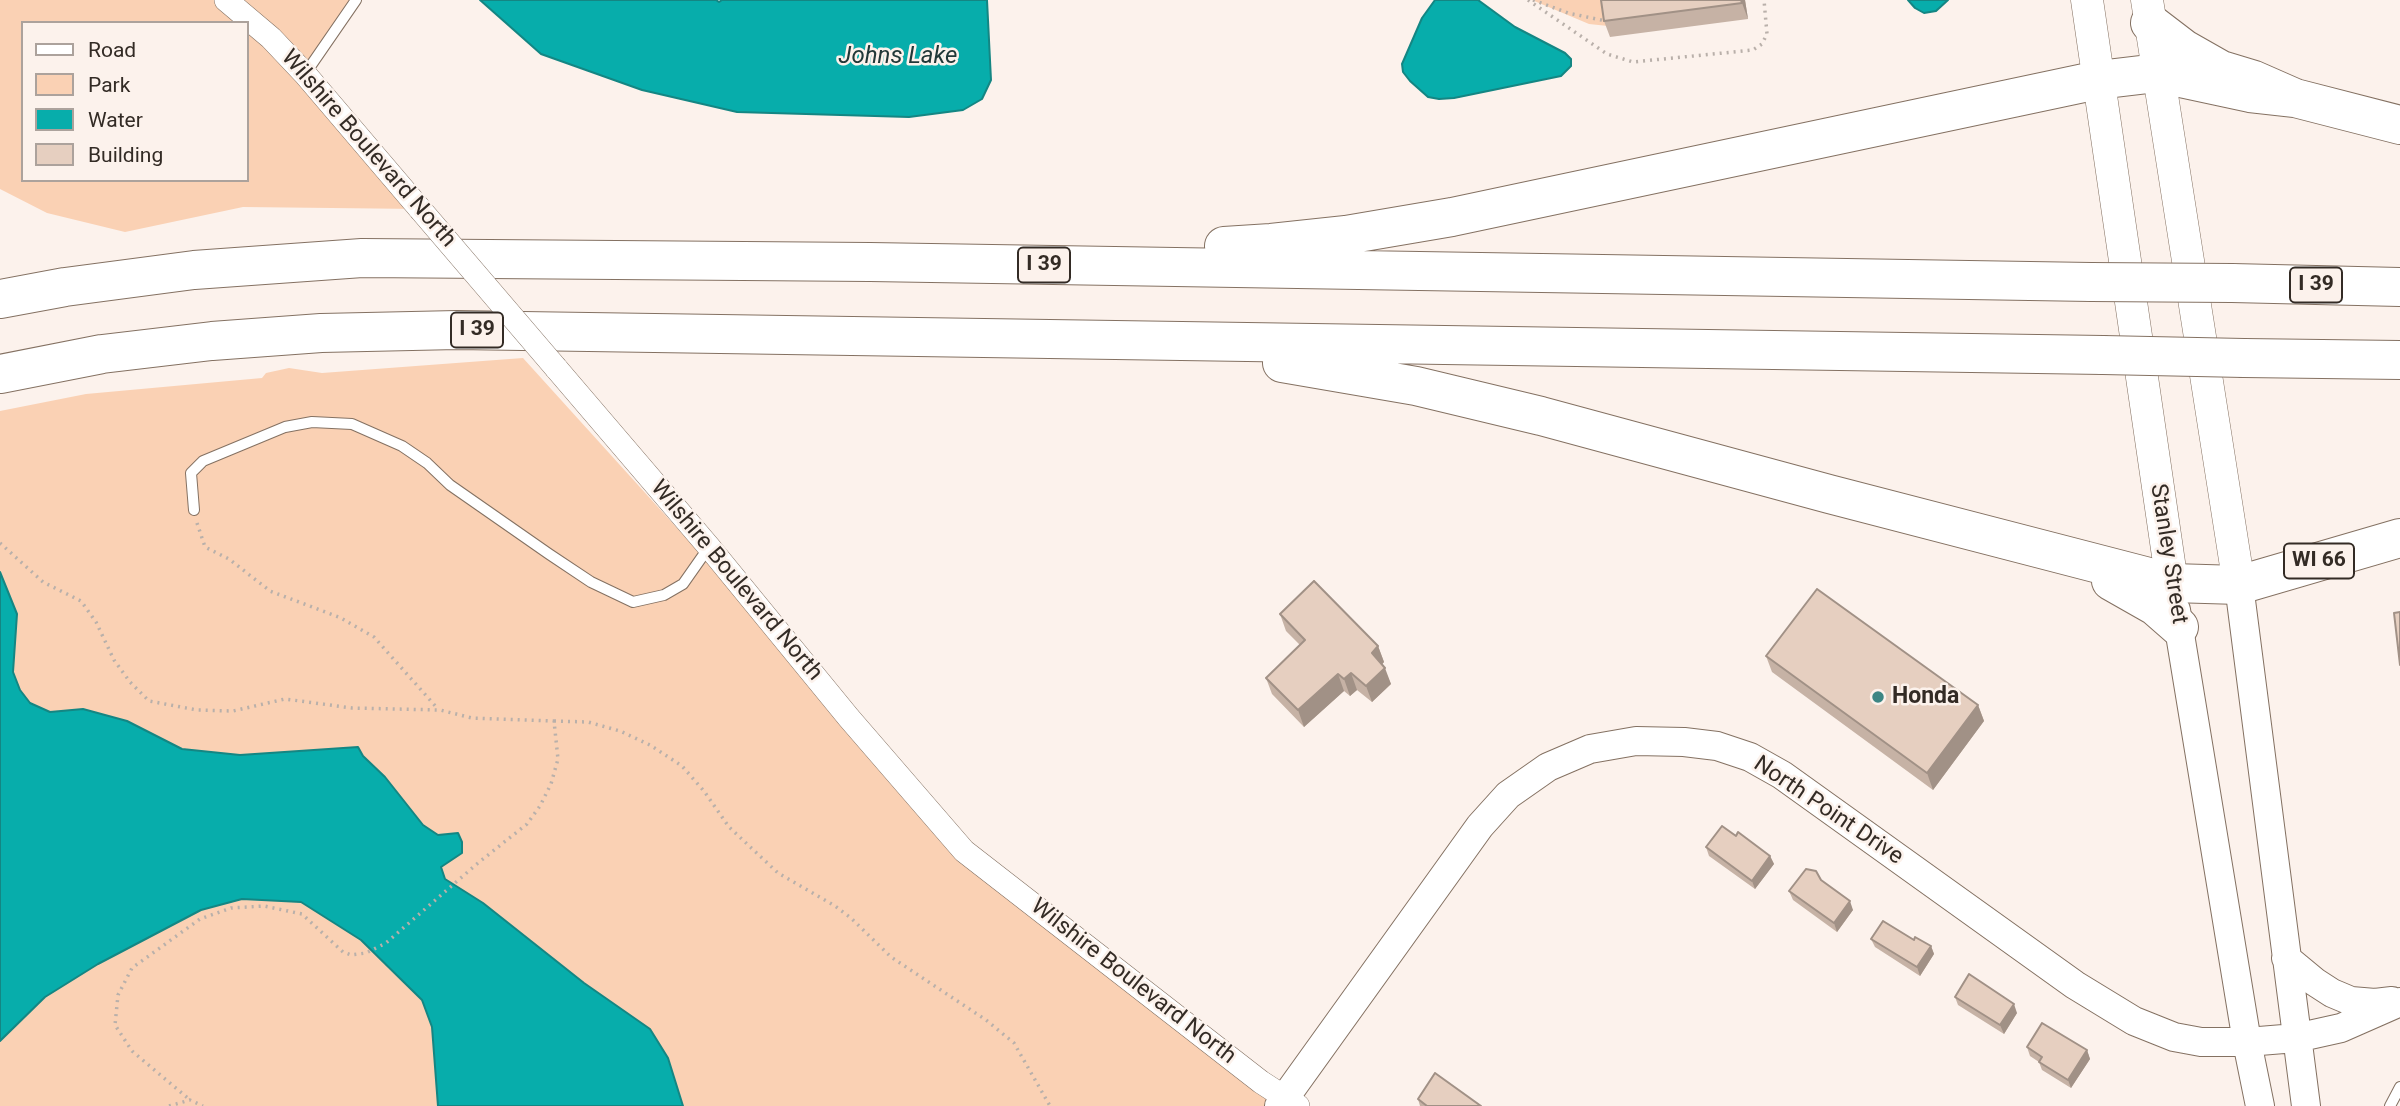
<!DOCTYPE html>
<style>
body{margin:0}
#map{position:relative;width:2400px;height:1106px;overflow:hidden;background:#fcf2ec;font-family:Roboto,sans-serif}
canvas{display:block}
.legend{position:absolute;left:21px;top:21px;width:228px;height:161px;box-sizing:border-box;background:#fcf2ec;border:2px solid #aca29c;margin:0;padding:9px 12px;list-style:none;font-size:21px;color:#332b25}
.legend li{display:flex;align-items:center;gap:14px;height:35px}
.legend b{width:35px;border:2px solid #aca29c}
</style>
<div id="map">
<canvas width="2400" height="1106"></canvas>
<ul class="legend">
<li><b style="height:9px;background:#fff"></b>Road</li>
<li><b style="height:19px;background:#fad1b4"></b>Park</li>
<li><b style="height:19px;background:#07adab"></b>Water</li>
<li><b style="height:19px;background:#e6cfc0"></b>Building</li>
</ul>
</div>
<script>
const ctx = document.querySelector('canvas').getContext('2d');
ctx.lineJoin = 'round';
function fill(path, color) { ctx.fillStyle = color; ctx.fill(path, 'evenodd'); }
const poly = rows => new Path2D(rows.map(r => 'M' + r).join(''));
function trace(path, color, width, dash) { ctx.strokeStyle = color; ctx.lineWidth = width; ctx.lineCap = dash ? 'butt' : 'round'; ctx.setLineDash(dash || []); ctx.stroke(path); }
function drawText(font, color, halo, rows, align = 'center') {
  ctx.font = font + ' Roboto,sans-serif'; ctx.lineWidth = 5; ctx.setLineDash([]); ctx.textBaseline = 'middle'; ctx.strokeStyle = halo; ctx.fillStyle = color; for (const [text, x, y, turn = 0] of rows) {
    ctx.save(); ctx.translate(x, y); ctx.rotate((+turn || 0) * Math.PI / 180); ctx.textAlign = isNaN(turn) ? turn : align; if (halo) ctx.strokeText(text, 0, 0); ctx.fillText(text, 0, 0); ctx.restore();
  }
}
fill(poly([
 [0,0,354,0,305,74,420,209,243,207,125,232,47,213,0,189],
 [23,23,247,23,247,180,23,180],
 [1532,0,1605,0,1608,26,1589,24],
 [523,358,849,718,947,832,1279,1106,0,1106,0,411,86,394,262,378,266,373,289,368,322,373]
]), '#fad1b4');
const water = poly([
 [480,0,716,0,719,2,722,0,987,0,991,80,982,99,963,110,909,117,737,112,642,90,541,54,480,0],
 [1435,0,1478,0,1515,27,1565,53,1571,59,1571,66,1561,76,1454,98,1439,99,1428,97,1410,81,1403,72,1402,64,1422,18,1435,0],
 [1908,0,1948,0,1936,11,1924,13,1915,8,1908,0],
 [0,572,17,614,13,672,20,690,30,703,50,712,83,709,127,721,182,749,240,755,358,747,363,756,385,777,423,825,438,835,458,833,462,842,462,853,441,867,445,879,483,903,584,983,650,1029,668,1058,683,1106,438,1106,432,1027,422,1000,361,940,301,902,242,899,201,910,98,964,45,997,0,1041,0,572]
]);
fill(water, '#07adab');
trace(water, '#148683', 2);
const service = poly([
 [305,74,356,0],
 [194,510,191,473,203,461,285,427,312,422,352,424,402,446,427,463,450,485,549,554,591,582,633,602,664,595,683,584,709,547],
 [2390,1106,2400,1087]
]);
const minor = poly([
 [226,0,271,38,305,74,420,209],
 [556,368,709,547,849,718,964,851,1261,1082,1298,1106]
]);
const tertiary = poly([
 [2239,585,2306,1106],
 [2176,610,2247,1042,2260,1106],
 [2286,958,2315,982,2332,993,2351,1001,2375,1003,2392,1001],
 [1279,1106,1480,826,1508,795,1548,767,1590,749,1636,741,1684,742,1717,746,1750,757,1782,775,2075,985,2134,1021,2174,1037,2201,1042,2247,1042,2296,1038,2341,1028,2400,1002]
]);
const secondary = poly([
 [2087,0,2172,583],
 [2147,0,2239,585]
]);
const motorway = poly([
 [2150,23,2184,49,2221,70,2254,80,2295,98,2400,125],
 [1224,246,1271,243,1346,235,1452,217,2098,80,2157,73,2250,93,2295,98],
 [2232,283,2400,287],
 [0,299,65,287,194,270,362,258,870,262,2091,282],
 [2244,358,2400,360],
 [1282,363,1416,386,1541,416,1829,494,2172,583,2239,585,2400,538],
 [0,374,102,354,212,341,321,333,457,330,2103,355],
 [2111,581,2155,606,2179,627]
]);
trace(service, '#847162', 12);
trace(minor, '#847162', 24);
trace(tertiary, '#847162', 30);
trace(secondary, '#847162', 33);
trace(motorway, '#847162', 40);
trace(poly([
 [1528,0,1607,54,1633,62,1753,50,1762,44,1767,34,1764,0],
 [1533,0,1568,13,1606,21],
 [197,523,205,547,229,559,270,591,341,618,374,637,438,709],
 [0,543,43,582,81,601,96,622,114,660,130,682,149,701,197,710,233,711,285,699,352,708,440,710,472,718,554,721,558,759,551,784,540,806,527,824,478,863,386,943,366,953,351,955,343,952,302,914,264,906,231,908,200,919,132,968,118,995,115,1025,132,1051,190,1100],
 [554,721,588,722,620,731,650,745,682,766,704,791,729,827,778,873,835,906,851,918,891,957,986,1020,1014,1043,1050,1106],
 [169,1106,190,1100,203,1106]
]), '#b9b0aa', 3.5, [2, 5]);
trace(service, '#fff', 10);
trace(minor, '#fff', 23);
trace(tertiary, '#fff', 28);
trace(secondary, '#fff', 32);
trace(motorway, '#fff', 38);
const minorBridge = poly([
 [420,209,556,368]
]);
const motorwayBridge = poly([
 [2091,282,2232,283],
 [2103,355,2244,358]
]);
trace(minorBridge, '#847162', 24, []);
trace(motorwayBridge, '#847162', 40, []);
trace(minorBridge, '#fff', 23);
trace(motorwayBridge, '#fff', 38);
fill(poly([
 [1601,0,1745,0,1748,19,1610,37,1604,21],
 [1280,614,1378,646,1384,662,1382,664,1391,684,1372,702,1357,690,1350,696,1344,691,1304,727,1272,694,1266,678,1300,645,1286,631],
 [1766,656,1978,705,1984,721,1933,790,1772,672],
 [1736,836,1770,856,1774,864,1755,889,1709,856,1706,847],
 [1821,880,1853,910,1837,932,1793,900,1789,891],
 [1871,939,1914,940,1931,946,1934,954,1920,976,1875,947],
 [1955,997,2017,1013,2004,1034,1958,1005],
 [2027,1047,2087,1050,2090,1059,2071,1088,2042,1070,2039,1062,2030,1056],
 [1418,1099,1481,1106,1420,1106]
]), '#c6b2a5');
fill(poly([
 [1741,0,1745,0,1748,19,1742,3],
 [1378,646,1384,662,1378,669,1372,653],
 [1385,668,1391,684,1372,702,1366,686],
 [1351,673,1357,690,1350,696,1344,679],
 [1338,674,1344,691,1304,727,1298,710],
 [1978,705,1984,721,1933,790,1927,773],
 [1770,856,1774,864,1755,889,1752,881],
 [1850,901,1853,910,1837,932,1834,923],
 [1931,946,1934,954,1920,976,1917,967],
 [2014,1004,2017,1013,2004,1034,2000,1025],
 [2087,1050,2090,1059,2071,1088,2068,1080]
]), '#a19186');
const building = poly([
 [1601,0,1741,0,1742,3,1604,21,1601,0],
 [1314,581,1378,646,1372,653,1385,668,1366,686,1351,673,1344,679,1338,674,1298,710,1266,678,1305,640,1280,614,1314,581],
 [1817,589,1978,705,1927,773,1766,656,1817,589],
 [2400,612,2400,665,2394,613,2400,612],
 [1722,826,1736,836,1738,832,1770,856,1752,881,1706,847,1722,826],
 [1806,869,1816,871,1821,880,1850,901,1834,923,1789,891,1806,869],
 [1883,921,1914,940,1915,937,1931,946,1917,967,1871,939,1883,921],
 [1969,974,2014,1004,2000,1025,1955,997,1969,974],
 [2042,1023,2087,1050,2068,1080,2039,1062,2042,1057,2027,1047,2042,1023],
 [1435,1073,1481,1106,1427,1106,1418,1099,1435,1073]
]);
fill(building, '#e6cfc0');
trace(building, '#a19186', 2);
for (const [x, y, r, color] of [
 [1878,697,7,"#3d8684"]
]) { const dot = new Path2D(); dot.arc(x, y, r, 0, 2 * Math.PI); ctx.fillStyle = color; ctx.fill(dot); trace(dot, '#fcf2ec', 2.5); }
for (const [x, y, w] of [
 [1044,265,52],
 [2316,285,52],
 [477,330,52],
 [2319,561,70]
]) { const box = new Path2D(); box.roundRect(x - w / 2, y - 17.5, w, 35, 5); ctx.fillStyle = '#fcf2ec'; ctx.fill(box); trace(box, '#332b25', 2); }
drawText('bold 21px', '#332b25', null, [
 ["I 39",1044,265],
 ["I 39",2316,285],
 ["I 39",477,330],
 ["WI 66",2319,561]
]);
drawText('23px', '#332b25', '#fcf2ec', [
 ["Wilshire Boulevard North",368,149,49],
 ["Stanley Street",2168,554,81],
 ["Wilshire Boulevard North",736,581,50],
 ["North Point Drive",1828,811,34],
 ["Wilshire Boulevard North",1133,982,38]
]);
drawText('bold 23px', '#332b25', '#fcf2ec', [
 ["Honda",1892,697]
], 'left');
drawText('italic 24px', '#213838', '#fcf2ec', [
 ["Johns Lake",898,57]
]);
</script>
